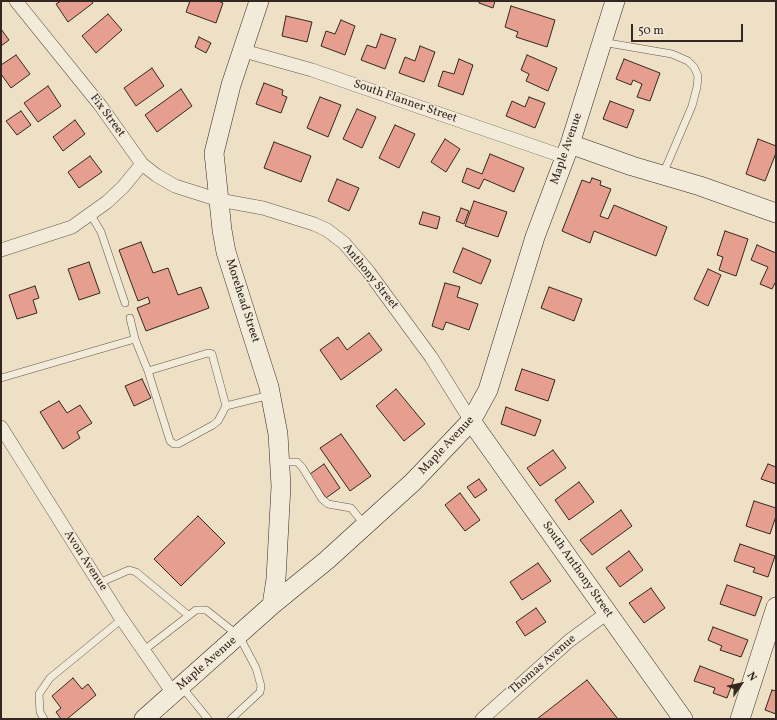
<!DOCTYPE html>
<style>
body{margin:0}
#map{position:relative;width:777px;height:720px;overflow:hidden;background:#ede0c5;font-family:Vollkorn,serif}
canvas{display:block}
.frame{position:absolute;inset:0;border:2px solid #342620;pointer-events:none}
.north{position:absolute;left:721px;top:664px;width:40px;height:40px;-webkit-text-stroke:3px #f3ebd9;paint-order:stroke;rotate:56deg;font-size:11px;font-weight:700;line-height:16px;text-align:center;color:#342620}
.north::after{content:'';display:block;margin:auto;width:14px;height:18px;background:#342620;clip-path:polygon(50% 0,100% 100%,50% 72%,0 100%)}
.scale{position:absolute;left:631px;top:24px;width:112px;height:18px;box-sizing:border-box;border:2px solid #342620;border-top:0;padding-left:5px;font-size:12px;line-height:14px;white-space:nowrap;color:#342620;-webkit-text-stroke:3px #f3ebd9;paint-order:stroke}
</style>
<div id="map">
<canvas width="777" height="720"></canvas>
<div class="frame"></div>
<div class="north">N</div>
<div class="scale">50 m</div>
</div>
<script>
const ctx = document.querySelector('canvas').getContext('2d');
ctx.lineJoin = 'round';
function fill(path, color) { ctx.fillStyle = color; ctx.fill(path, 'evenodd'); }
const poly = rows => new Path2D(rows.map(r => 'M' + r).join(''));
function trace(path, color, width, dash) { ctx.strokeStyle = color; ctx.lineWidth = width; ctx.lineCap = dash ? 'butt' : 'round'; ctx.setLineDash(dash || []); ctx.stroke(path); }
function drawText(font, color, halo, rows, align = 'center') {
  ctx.font = font + ' Vollkorn,serif'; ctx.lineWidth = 3; ctx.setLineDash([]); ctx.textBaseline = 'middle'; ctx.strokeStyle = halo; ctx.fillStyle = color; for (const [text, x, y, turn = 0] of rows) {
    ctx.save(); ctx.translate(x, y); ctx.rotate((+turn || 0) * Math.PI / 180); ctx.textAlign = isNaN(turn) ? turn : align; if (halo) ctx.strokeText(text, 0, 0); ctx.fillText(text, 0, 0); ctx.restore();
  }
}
const building = poly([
 [61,1,92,1,93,3,68,22,56,4,61,1],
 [190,1,218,1,223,3,216,23,186,12,190,1],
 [479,1,495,1,493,8,479,3,479,1],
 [511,6,555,20,547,47,516,37,518,32,505,27,511,6],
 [108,14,122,30,96,53,82,36,108,14],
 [286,16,312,22,307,42,282,36,286,16],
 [341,20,355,26,345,55,321,46,326,31,335,34,341,20],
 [1,29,9,40,1,46,1,29],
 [381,34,396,39,385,69,361,60,367,45,376,48,381,34],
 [199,37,211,43,206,53,195,47,199,37],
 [420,46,435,52,424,82,399,73,405,57,415,61,420,46],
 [16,55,30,74,11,88,1,74,1,65,16,55],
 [527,55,557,68,548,91,526,81,529,74,521,70,527,55],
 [459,59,473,65,463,95,438,86,443,71,454,74,459,59],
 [624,59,660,73,650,101,637,97,642,84,633,80,631,85,616,79,624,59],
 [152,68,164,86,136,106,124,88,152,68],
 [264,83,283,90,282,95,287,97,281,113,256,104,264,83],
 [48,86,61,106,38,122,24,103,48,86],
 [181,89,192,106,157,132,145,115,181,89],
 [320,97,341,105,328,137,307,128,320,97],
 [529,97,545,103,535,128,506,116,512,101,525,107,529,97],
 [610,101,634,110,627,128,603,119,610,101],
 [357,109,376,117,362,148,343,139,357,109],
 [21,111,31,125,17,135,6,121,21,111],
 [75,120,85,134,63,151,53,137,75,120],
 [395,125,415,134,399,168,379,158,395,125],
 [445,139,460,149,446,172,431,162,445,139],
 [758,139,776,146,776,153,765,181,746,174,758,139],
 [274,142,311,156,301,182,264,168,274,142],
 [490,154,524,168,514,192,484,179,479,189,462,182,467,168,482,174,490,154],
 [90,156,102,172,79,188,68,172,90,156],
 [592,178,601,181,600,185,611,189,600,216,608,219,614,205,667,227,656,256,594,231,590,243,562,231,582,180,590,183,592,178],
 [337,179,359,188,349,211,328,201,337,179],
 [474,201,507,212,498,237,465,226,474,201],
 [461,208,469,211,464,224,456,221,461,208],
 [423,212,440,217,437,229,419,224,423,212],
 [725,231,748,239,736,276,719,270,723,257,717,255,725,231],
 [141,242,153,273,168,268,178,295,201,287,209,308,146,331,137,308,150,303,148,297,138,301,119,250,141,242],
 [757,245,776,253,776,281,772,289,760,284,768,267,751,260,757,245],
 [463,248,491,260,481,284,453,272,463,248],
 [89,262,100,293,79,300,68,269,89,262],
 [708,269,721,275,708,306,694,299,708,269],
 [445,283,460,287,457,297,478,304,469,330,446,322,443,330,432,326,445,283],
 [35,286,39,298,33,300,37,313,17,319,9,295,35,286],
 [549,287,582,299,574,321,541,308,549,287],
 [369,333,382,350,341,380,320,350,338,337,347,350,369,333],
 [522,369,555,380,548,401,515,390,522,369],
 [142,379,151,398,134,406,125,386,142,379],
 [396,389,425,424,404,441,376,406,396,389],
 [59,401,67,413,80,405,92,423,77,432,80,438,63,449,40,412,59,401],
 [506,407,541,420,535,436,501,424,506,407],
 [341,434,371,476,350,491,320,448,341,434],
 [553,450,566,468,540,486,527,468,553,450],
 [324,464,340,488,326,498,310,474,324,464],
 [768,464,776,467,776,484,761,479,768,464],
 [479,479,487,490,475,498,467,487,479,479],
 [579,482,594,502,569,520,555,500,579,482],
 [460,493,480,520,465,531,445,505,460,493],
 [754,501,776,508,776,516,770,534,746,526,754,501],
 [621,510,632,526,592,555,580,540,621,510],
 [198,516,225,543,181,586,154,559,198,516],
 [740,544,775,556,768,577,753,572,755,568,734,561,740,544],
 [629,551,643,570,620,587,606,568,629,551],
 [538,563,551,581,522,600,510,582,538,563],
 [727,585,762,597,755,616,720,604,727,585],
 [651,588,665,608,644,623,629,603,651,588],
 [536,608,546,622,525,636,516,622,536,608],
 [713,627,748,640,741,657,720,650,722,646,708,640,713,627],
 [700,666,734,679,727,698,713,693,715,688,694,681,700,666],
 [73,678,82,689,88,684,96,695,67,719,61,719,56,712,61,708,52,696,73,678],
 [587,680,618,719,537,719,587,680],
 [772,690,776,691,776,714,765,710,772,690]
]);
fill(building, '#e69f8e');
trace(building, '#342620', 1);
const lane = poly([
 [602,42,672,54,688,61,694,67,698,76,697,87,692,106,663,174],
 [91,215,101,232,125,303],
 [135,339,148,371,208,353,212,354,226,406,270,395],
 [148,371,170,441,174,444,178,444,213,425,218,421,226,406],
 [1,378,135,339,130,318],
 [281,462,297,462,302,467,322,499,328,504,351,508,364,524],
 [99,583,129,570,136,572,188,615],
 [143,651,196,610,206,610,239,636,256,668,261,686,260,692,231,719],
 [182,687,208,719],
 [44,719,40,712,39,694,50,678,122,619]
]);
const street = poly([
 [16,1,100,105,142,164,156,175,175,186,219,200,263,208,314,224,327,230,344,243,368,271,431,357,471,421],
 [244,51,312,70,565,157],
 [1,250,72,227,107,202,123,187,142,164],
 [1,427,119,615,173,693],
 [482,719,569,641,607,613]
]);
const secondary = poly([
 [259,1,231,85,214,153,222,230,226,252,269,387,278,434,281,486,276,579,272,605],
 [570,144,632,166,700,186,776,213],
 [471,421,683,719],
 [144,719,272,605,327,560,413,482,471,421,488,390,535,237,570,144,615,1],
 [740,719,776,607]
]);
trace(lane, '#625449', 8);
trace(street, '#625449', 14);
trace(secondary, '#342620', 20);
trace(lane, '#f3ebd9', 7);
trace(street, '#f3ebd9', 13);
trace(secondary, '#f3ebd9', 19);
drawText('12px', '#342620', '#f3ebd9', [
 ["South Flanner Street",405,102,19],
 ["Fix Street",107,116,53],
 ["Maple Avenue",567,149,-71],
 ["Anthony Street",370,277,51],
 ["Morehead Street",242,301,72],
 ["Maple Avenue",447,446,-47],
 ["Avon Avenue",85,561,57],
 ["South Anthony Street",577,570,55],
 ["Maple Avenue",207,664,-41],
 ["Thomas Avenue",543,665,-41]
]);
</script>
